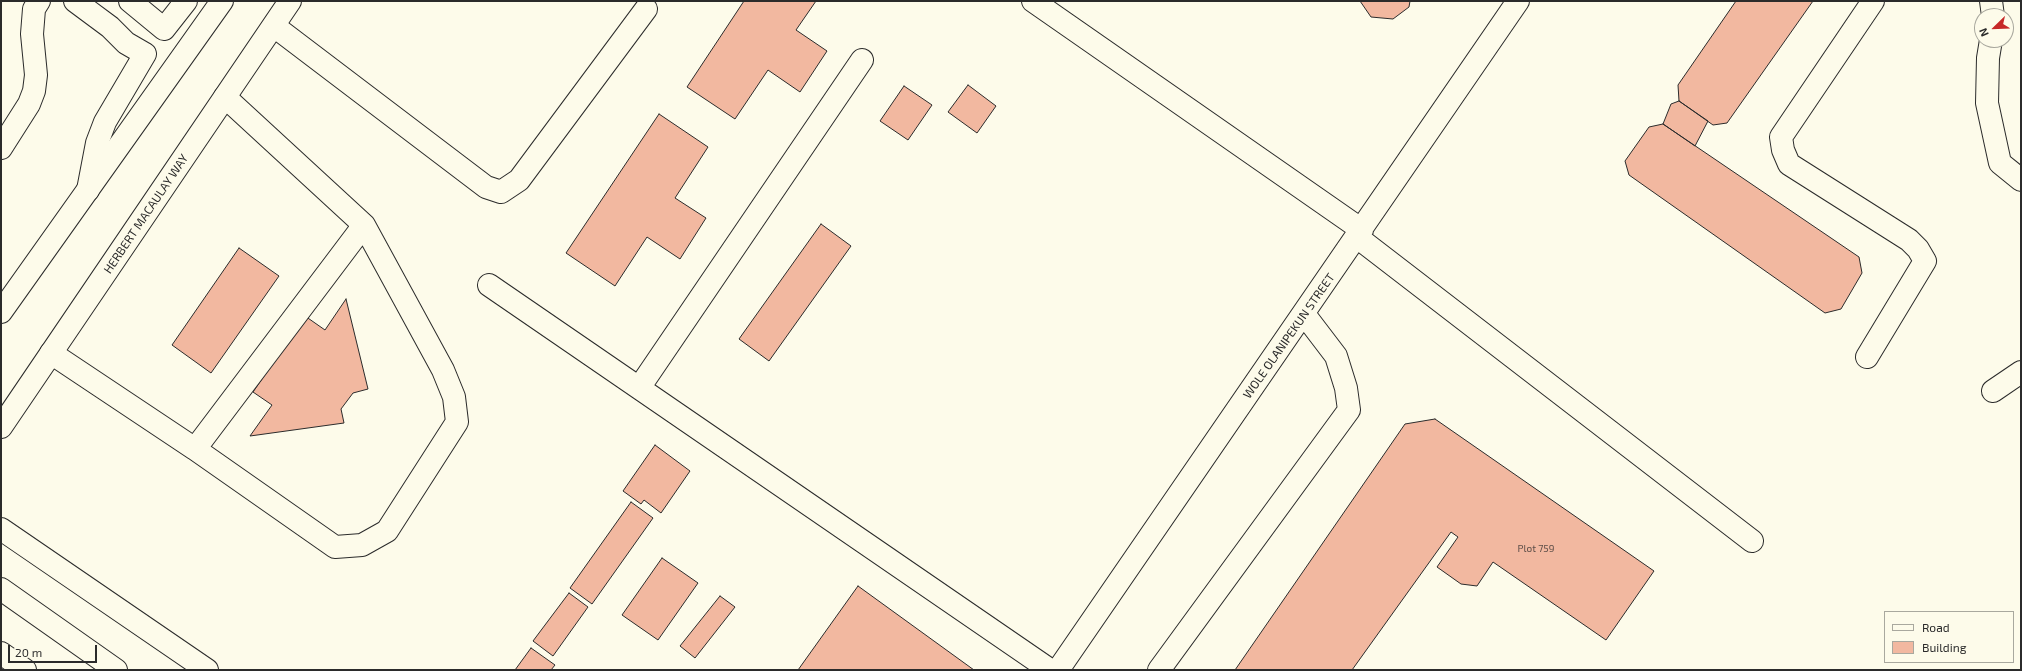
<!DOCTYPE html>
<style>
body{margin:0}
#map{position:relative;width:2022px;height:671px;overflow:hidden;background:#fdfbea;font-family:"Exo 2",sans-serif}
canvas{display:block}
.frame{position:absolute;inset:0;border:2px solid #2b2b2b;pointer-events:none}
.legend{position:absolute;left:1884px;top:611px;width:130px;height:52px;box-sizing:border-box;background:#fdfbea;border:1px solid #a9a89e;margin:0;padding:5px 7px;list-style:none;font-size:12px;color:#2b2b2b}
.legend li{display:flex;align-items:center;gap:8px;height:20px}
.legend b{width:20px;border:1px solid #a9a89e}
.north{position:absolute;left:1974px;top:8px;width:40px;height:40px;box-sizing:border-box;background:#fdfbea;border:1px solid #a9a89e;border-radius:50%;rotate:247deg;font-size:11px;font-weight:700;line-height:16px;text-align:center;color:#2b2b2b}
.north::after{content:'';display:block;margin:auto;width:14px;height:18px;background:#c62828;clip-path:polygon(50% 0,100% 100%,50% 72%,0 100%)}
.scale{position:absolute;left:8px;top:645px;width:89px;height:18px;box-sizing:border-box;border:2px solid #2b2b2b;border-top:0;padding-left:5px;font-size:12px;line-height:14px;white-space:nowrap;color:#2b2b2b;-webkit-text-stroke:3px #fdfbea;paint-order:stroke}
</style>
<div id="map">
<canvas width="2022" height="671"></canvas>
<div class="frame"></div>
<ul class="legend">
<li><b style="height:5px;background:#fdfbea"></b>Road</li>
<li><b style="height:11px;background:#f2b8a0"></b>Building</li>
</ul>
<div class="north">N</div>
<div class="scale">20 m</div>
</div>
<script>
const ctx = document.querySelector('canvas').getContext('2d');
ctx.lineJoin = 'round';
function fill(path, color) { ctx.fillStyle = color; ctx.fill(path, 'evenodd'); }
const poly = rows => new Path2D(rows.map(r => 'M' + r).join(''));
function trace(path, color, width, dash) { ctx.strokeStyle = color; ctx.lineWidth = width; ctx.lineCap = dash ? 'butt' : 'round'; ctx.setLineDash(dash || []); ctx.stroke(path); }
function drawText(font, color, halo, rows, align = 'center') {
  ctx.font = font + ' "Exo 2",sans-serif'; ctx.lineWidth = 3; ctx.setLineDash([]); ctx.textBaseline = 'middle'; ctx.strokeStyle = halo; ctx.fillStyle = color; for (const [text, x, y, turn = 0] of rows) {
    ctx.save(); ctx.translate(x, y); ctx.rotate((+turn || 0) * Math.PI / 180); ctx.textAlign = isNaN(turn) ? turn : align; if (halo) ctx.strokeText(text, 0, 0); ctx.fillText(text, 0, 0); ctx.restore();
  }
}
const building = poly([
 [744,1,816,1,796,30,827,51,800,92,768,70,735,119,687,87,744,1],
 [1360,1,1410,1,1409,7,1393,19,1371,17,1360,1],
 [1736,1,1813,1,1727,123,1713,125,1679,101,1678,85,1736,1],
 [968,85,996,106,977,133,948,112,968,85],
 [904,86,932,105,908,140,880,121,904,86],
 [1679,101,1708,121,1695,146,1663,124,1671,104,1679,101],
 [659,114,708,147,675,198,706,218,680,259,647,237,615,286,566,253,659,114],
 [1663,124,1859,257,1862,273,1841,309,1825,313,1629,175,1625,161,1649,127,1663,124],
 [821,224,851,246,769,361,739,339,821,224],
 [239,248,279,276,211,373,172,345,239,248],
 [346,299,368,389,353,393,341,409,344,423,250,436,272,405,253,392,305,316,325,330,346,299],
 [1435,419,1654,571,1606,640,1493,562,1477,586,1461,584,1437,567,1458,537,1451,532,1352,670,1235,670,1405,424,1435,419],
 [655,445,690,471,661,513,644,500,641,504,623,491,655,445],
 [631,502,653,518,592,604,570,588,631,502],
 [662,558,698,583,658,640,622,615,662,558],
 [858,586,974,670,798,670,858,586],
 [569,593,588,607,553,656,533,641,569,593],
 [720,596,735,607,695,658,680,646,720,596],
 [531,648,555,665,551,670,515,670,531,648]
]);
fill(building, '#f2b8a0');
trace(building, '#2b2b2b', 1);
const minor = poly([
 [75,1,110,27,126,43,145,54,105,122,97,143,88,190],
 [130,1,164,29,186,1],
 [1033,1,1362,230],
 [1991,1,1993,16],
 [274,26,486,187,501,192,519,180,646,9],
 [1991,40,1988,58,1987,103,2000,163,2021,180],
 [1,148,29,104,34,91,36,75,32,34,34,9,39,1],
 [1357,237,1752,541],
 [489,285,1050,670],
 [51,353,195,449,335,547,362,545,387,531,457,422,454,397,443,370,364,225,225,97],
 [1867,357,1925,261,1918,249,1909,240,1789,164,1783,150,1781,137,1873,1],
 [639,388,862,60],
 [1993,391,2021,372],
 [195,449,364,225],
 [1058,670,1518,1],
 [1159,670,1349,410,1346,388,1336,356,1304,314]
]);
const major = poly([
 [1,312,222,1],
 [1,427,290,1],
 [1,529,207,670],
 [1,589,116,670],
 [1,653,25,670]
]);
trace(minor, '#2b2b2b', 24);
trace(major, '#2b2b2b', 24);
trace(minor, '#fdfbea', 22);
trace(major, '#fdfbea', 22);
drawText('10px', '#5d4e48', null, [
 ["Plot 759",1536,549]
]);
drawText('12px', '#2b2b2b', '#fdfbea', [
 ["HERBERT MACAULAY WAY",146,214,-56],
 ["WOLE OLANIPEKUN STREET",1289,336,-55]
]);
</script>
